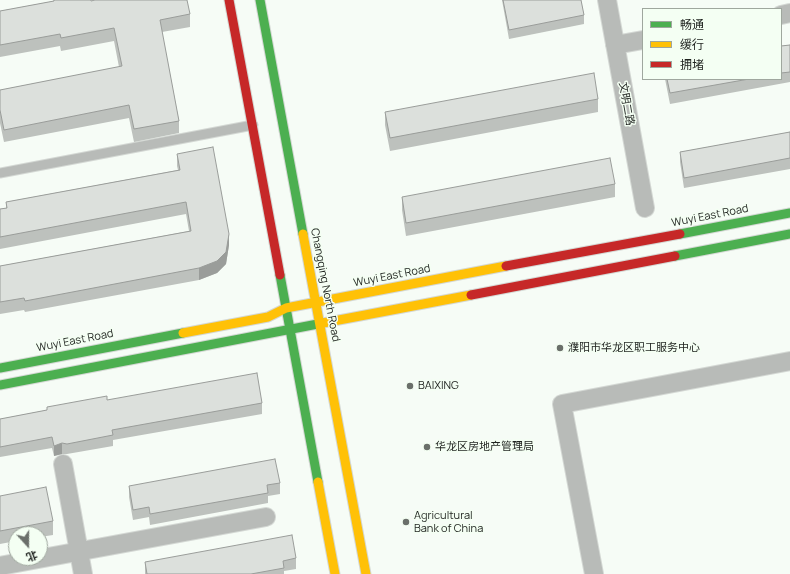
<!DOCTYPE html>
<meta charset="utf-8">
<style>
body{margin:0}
#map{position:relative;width:790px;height:574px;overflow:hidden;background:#f6fcf6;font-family:Manrope,"Noto Sans SC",sans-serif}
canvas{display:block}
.legend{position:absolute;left:642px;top:8px;width:140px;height:72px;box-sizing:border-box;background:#f4fff3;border:1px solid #9fa79e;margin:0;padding:5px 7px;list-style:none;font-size:12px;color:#1f231f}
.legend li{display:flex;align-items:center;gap:8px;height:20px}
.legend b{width:20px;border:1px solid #9fa79e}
.north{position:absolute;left:8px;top:526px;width:40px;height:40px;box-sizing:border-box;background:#f4fff3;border:1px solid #9fa79e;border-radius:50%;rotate:159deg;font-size:11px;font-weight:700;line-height:16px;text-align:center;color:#1f231f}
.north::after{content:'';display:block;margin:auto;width:14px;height:18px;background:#6a6f6a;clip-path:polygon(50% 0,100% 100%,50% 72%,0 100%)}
</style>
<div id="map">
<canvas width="790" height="574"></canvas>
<ul class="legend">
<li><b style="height:5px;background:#4caf50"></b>畅通</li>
<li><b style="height:5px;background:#ffc107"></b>缓行</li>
<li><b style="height:5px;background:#c62828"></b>拥堵</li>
</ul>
<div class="north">北</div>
</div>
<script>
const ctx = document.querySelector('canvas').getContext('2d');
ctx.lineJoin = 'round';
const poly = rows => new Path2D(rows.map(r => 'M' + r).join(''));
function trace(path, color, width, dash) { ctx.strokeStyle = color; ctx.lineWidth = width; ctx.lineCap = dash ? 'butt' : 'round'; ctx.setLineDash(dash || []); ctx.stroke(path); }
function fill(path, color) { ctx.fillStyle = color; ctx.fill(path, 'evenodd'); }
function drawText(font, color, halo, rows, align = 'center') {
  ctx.font = font + ' Manrope,"Noto Sans SC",sans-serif'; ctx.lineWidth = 3; ctx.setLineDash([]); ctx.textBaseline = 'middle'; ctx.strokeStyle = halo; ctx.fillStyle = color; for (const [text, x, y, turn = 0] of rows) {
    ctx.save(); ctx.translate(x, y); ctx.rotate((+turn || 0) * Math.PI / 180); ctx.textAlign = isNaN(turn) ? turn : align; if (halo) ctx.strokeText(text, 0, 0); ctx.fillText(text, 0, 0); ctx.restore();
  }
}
const lane = poly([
 [0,173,253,125]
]);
const street = poly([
 [607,0,645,208],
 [781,15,790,13],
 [615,45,643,40],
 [63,464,83,574],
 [0,566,266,517],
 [594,574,562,404,790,361]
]);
const fast = poly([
 [260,0,303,234],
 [680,234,790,213],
 [675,256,790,234],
 [280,275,318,482],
 [0,368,183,333],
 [0,385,323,323]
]);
const slow = poly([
 [303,234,366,574],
 [323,323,471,295],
 [183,333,268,317,286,308,506,266],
 [318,482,335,574]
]);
const jam = poly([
 [229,0,280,275],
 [506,266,680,234],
 [471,295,675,256]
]);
trace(lane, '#d4d8d4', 11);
trace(street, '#d4d8d4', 20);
trace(fast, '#d4d8d4', 11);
trace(slow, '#d4d8d4', 11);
trace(jam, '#d4d8d4', 11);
trace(lane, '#b8bbb8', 9);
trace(street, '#b8bbb8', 18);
trace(fast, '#4caf50', 9);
trace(slow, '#ffc107', 9);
trace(jam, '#c62828', 9);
fill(poly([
 [54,0,91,1,190,14,190,27,162,32,179,121,179,133,134,142,129,118,4,142,0,123,0,90,119,67,114,41,61,51,60,46,0,57,0,11,54,1],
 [502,0,581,0,584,15,584,24,509,39],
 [790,45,790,82,670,104,665,79,781,79,781,46],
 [598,99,598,112,390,151,385,125,385,112],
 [790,132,790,169,684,188,680,162,680,152],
 [177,154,229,245,226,264,217,273,199,280,25,312,24,310,0,314,0,266,189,231,186,214,0,249,0,209,6,208,6,202,178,170,177,166],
 [615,184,615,197,406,236,402,210,402,197],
 [107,400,262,403,262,414,113,440,113,446,67,454,62,454,54,456,52,448,0,457,0,419,47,410,47,407],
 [280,483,280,494,268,496,268,503,150,525,149,517,133,520,129,497,129,486],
 [0,496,53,521,53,535,40,537,40,534,16,534,16,541,0,544],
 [296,558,296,569,284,571,284,574,145,574,145,562]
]), '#bdc1bd');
fill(poly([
 [229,234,229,245,226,264,217,273,199,280,199,268],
 [62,443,62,454,54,456,54,446]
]), '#9a9d9a');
const building = poly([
 [54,0,91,0,91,1,95,0,187,0,190,14,160,20,179,121,134,129,129,105,4,130,0,110,0,90,122,66,114,28,61,38,60,34,0,45,0,11,54,1,54,0],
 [503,0,581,0,584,15,509,30,503,0],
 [790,45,790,72,781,73,781,46,790,45],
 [594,73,598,99,390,138,385,112,594,73],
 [667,79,749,79,670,93,667,79],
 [790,132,790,158,684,178,680,152,790,132],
 [213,147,229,234,226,252,217,261,199,268,25,301,24,298,0,302,0,266,191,231,186,202,0,237,0,209,7,208,6,202,180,170,177,154,213,147],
 [610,158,615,184,406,223,402,197,610,158],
 [257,373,262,403,112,430,113,435,67,444,62,443,54,446,52,437,0,447,0,419,47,410,47,407,107,396,107,400,257,373],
 [275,459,280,483,267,485,268,493,150,514,149,507,133,510,129,486,275,459],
 [46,487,53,521,0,531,0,496,46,487],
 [292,535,296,558,283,561,284,568,251,574,147,574,145,562,292,535]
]);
fill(building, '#dce0dc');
trace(building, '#9a9d9a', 1);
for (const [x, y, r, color] of [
 [560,348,4,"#6a6f6a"],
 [410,386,4,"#6a6f6a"],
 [427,447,4,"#6a6f6a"],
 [406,522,4,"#6a6f6a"]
]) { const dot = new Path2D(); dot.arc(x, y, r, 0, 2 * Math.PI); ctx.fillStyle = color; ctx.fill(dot); trace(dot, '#f4fff3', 1.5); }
drawText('11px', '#1f231f', '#f4fff3', [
 ["文明二路",626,104,80],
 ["Wuyi East Road",710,216,-11],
 ["Wuyi East Road",392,276,-11],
 ["Changqing North Road",325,285,79],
 ["Wuyi East Road",75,341,-11]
]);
drawText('11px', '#1f231f', '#f4fff3', [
 ["濮阳市华龙区职工服务中心",568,348],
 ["BAIXING",418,386],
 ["华龙区房地产管理局",435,447],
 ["Agricultural",414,516],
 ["Bank of China",414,529]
], 'left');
</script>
